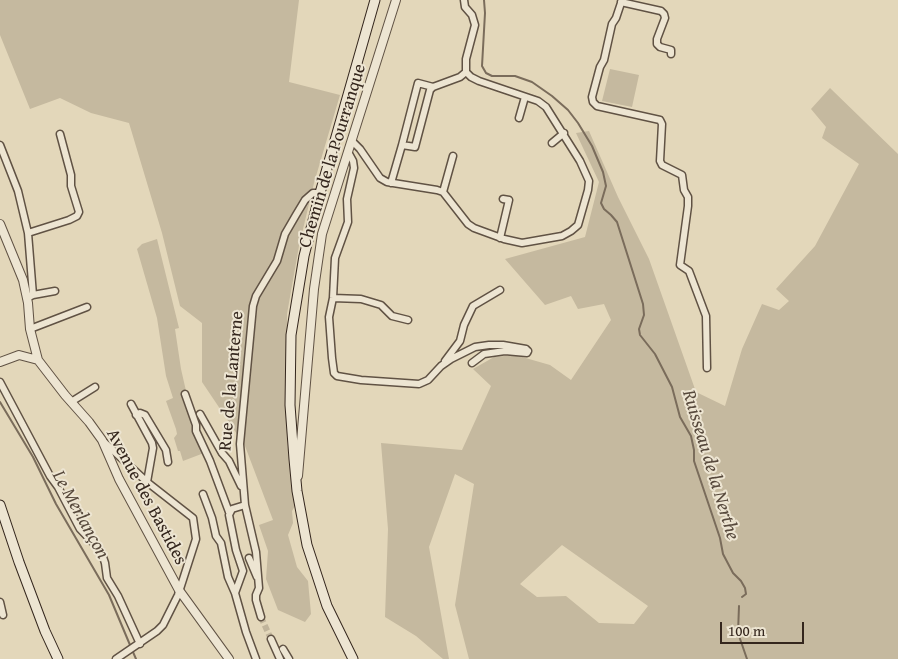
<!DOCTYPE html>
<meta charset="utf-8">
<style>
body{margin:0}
#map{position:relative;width:898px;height:659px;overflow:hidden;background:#e3d7ba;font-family:"Gentium Book Plus",serif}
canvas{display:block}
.scale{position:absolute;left:720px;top:622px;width:84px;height:22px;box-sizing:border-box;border:2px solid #34261d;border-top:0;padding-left:6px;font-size:15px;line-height:18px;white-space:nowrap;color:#34261d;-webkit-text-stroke:4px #ede5d2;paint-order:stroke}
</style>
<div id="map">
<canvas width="898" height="659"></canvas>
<div class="scale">100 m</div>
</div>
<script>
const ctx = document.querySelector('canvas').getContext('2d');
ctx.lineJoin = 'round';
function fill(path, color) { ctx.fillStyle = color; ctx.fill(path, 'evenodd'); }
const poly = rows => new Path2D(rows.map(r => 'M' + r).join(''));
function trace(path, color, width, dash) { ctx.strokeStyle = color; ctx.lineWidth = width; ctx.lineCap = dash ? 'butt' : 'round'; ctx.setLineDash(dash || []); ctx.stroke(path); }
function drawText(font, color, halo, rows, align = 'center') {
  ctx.font = font + ' "Gentium Book Plus",serif'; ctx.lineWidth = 4; ctx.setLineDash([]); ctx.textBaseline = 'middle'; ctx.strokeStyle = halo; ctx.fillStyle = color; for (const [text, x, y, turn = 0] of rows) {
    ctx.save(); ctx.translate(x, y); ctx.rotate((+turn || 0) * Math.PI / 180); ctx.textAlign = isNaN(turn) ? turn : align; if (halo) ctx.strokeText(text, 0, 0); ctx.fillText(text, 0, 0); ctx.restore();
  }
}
fill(poly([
 [0,0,299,0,289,82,340,95,314,183,299,246,287,314,287,442,295,506,292,511,293,523,288,535,297,567,308,581,311,614,305,622,278,610,266,579,268,551,259,525,273,520,245,446,202,382,202,323,180,306,162,233,129,123,91,113,60,98,30,109,0,35],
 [610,69,639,75,632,107,602,101],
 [830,88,898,154,898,659,469,659,455,605,474,484,455,474,429,547,449,659,443,659,416,636,385,617,388,529,381,443,462,450,491,386,473,369,494,357,515,355,550,365,571,380,611,320,604,304,578,309,571,296,545,305,505,259,585,237,599,182,576,133,589,131,618,197,649,259,696,392,725,406,742,349,762,304,779,310,789,301,776,289,815,246,859,164,822,138,826,127,811,109],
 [562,545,648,606,634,624,599,623,566,596,537,597,520,584],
 [157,239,179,328,175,329,181,369,194,426,192,427,204,453,183,461,180,451,178,451,174,438,177,434,176,429,166,401,173,398,166,376,157,318,137,249,142,244]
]), '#c5b99f');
trace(poly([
 [484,0,485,13,482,66,486,73,492,76,515,76,532,82,552,96,568,110,578,123,592,146,603,172,606,186,601,203,604,209,611,215,617,222,643,304,644,315,639,329,640,335,655,354,672,387,680,417,691,436,694,450,694,461,720,538,723,554,733,573,741,581,745,588,746,594,742,597],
 [0,402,33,457,56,504,109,595,130,645],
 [739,606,738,633,747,659],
 [133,652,136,659]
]), '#7a6c5b', 2);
trace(poly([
 [261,617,271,639]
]), '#c0b49b', 6, [6, 3]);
const minor = poly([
 [622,0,616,18,612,24,604,60,600,67,592,97,593,102,597,106,660,120,662,124,660,161,662,165,682,175,684,190,688,197,688,206,680,265,689,271,706,316,707,368],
 [621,2,661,11,664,14,665,18,657,39,657,44,660,47,671,50,671,54],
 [519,118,525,97],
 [352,141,360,149,380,178,387,182,437,190,443,192,468,224,474,228,504,239,522,243,562,236,571,231,578,225,588,190,589,181,580,161,546,107,538,101,479,81,471,77,466,72,466,59,475,25,472,15,465,7,464,0],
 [552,143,564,133],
 [0,145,18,191,28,233,33,295,27,298],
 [402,145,418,83,433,87],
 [348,152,353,161,354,168,347,199,348,222,335,258,333,298,329,317,332,358,334,373,337,376,361,380,419,384,428,380,441,366,451,359,475,347,489,345,503,345,526,349,528,351],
 [391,183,402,145,415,147,430,90,433,87,460,77,466,72],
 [443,192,453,156],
 [28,233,69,220,77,216,79,212,71,186,71,175,60,134],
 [500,238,509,200,503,199],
 [33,295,55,291],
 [333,298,361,299,381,305,392,316,408,320],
 [30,329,87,307],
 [445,361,460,341,464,325,473,306,500,290],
 [472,363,484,354,505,351,527,353,528,351],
 [0,382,50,476,58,487,80,529,101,551,105,563,107,578,118,596,140,644],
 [185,394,196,425,196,431,210,461,229,512],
 [71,402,95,387],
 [131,404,152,443,153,448,147,482],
 [200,414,222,453,229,461,241,486],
 [136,415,140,413,145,415,166,450,168,462],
 [104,442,147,482,193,518,196,539,178,595,163,625,157,631,116,659],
 [203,494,212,518,216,536,221,543,228,577,235,593,246,632,256,659],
 [249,558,257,577],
 [235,593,243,571,236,550,229,515,232,509,245,505],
 [0,602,3,615],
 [261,617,256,600,256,595,259,588,256,552,245,505,240,444,253,306,256,296,277,261,285,234,296,215,305,200,313,193,320,193],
 [271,639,280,659],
 [283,649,289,659]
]);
const tertiary = poly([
 [0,224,23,280,28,303,30,329,38,360],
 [0,362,19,355,38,360,65,395,89,422,102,440,119,479,179,590,229,659],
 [298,476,314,289,322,234,396,0]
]);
const secondary = poly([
 [0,505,19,562,45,631,58,659],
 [353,659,327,606,307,545,297,491,294,459,290,405,291,335,304,256,320,193,375,0]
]);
trace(minor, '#605244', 9);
trace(tertiary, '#605244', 10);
trace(secondary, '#34261d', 11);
trace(minor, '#ede5d2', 6);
trace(tertiary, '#ede5d2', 8);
trace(secondary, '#ede5d2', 9);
drawText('18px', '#34261d', '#ede5d2', [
 ["Chemin de la Pourranque",333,156,-73],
 ["Rue de la Lanterne",232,381,-85],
 ["Avenue des Bastides",146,497,62]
]);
drawText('italic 19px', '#57493c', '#ede5d2', [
 ["Ruisseau de la Nerthe",710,465,73],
 ["Le Merlançon",80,515,61]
]);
</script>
